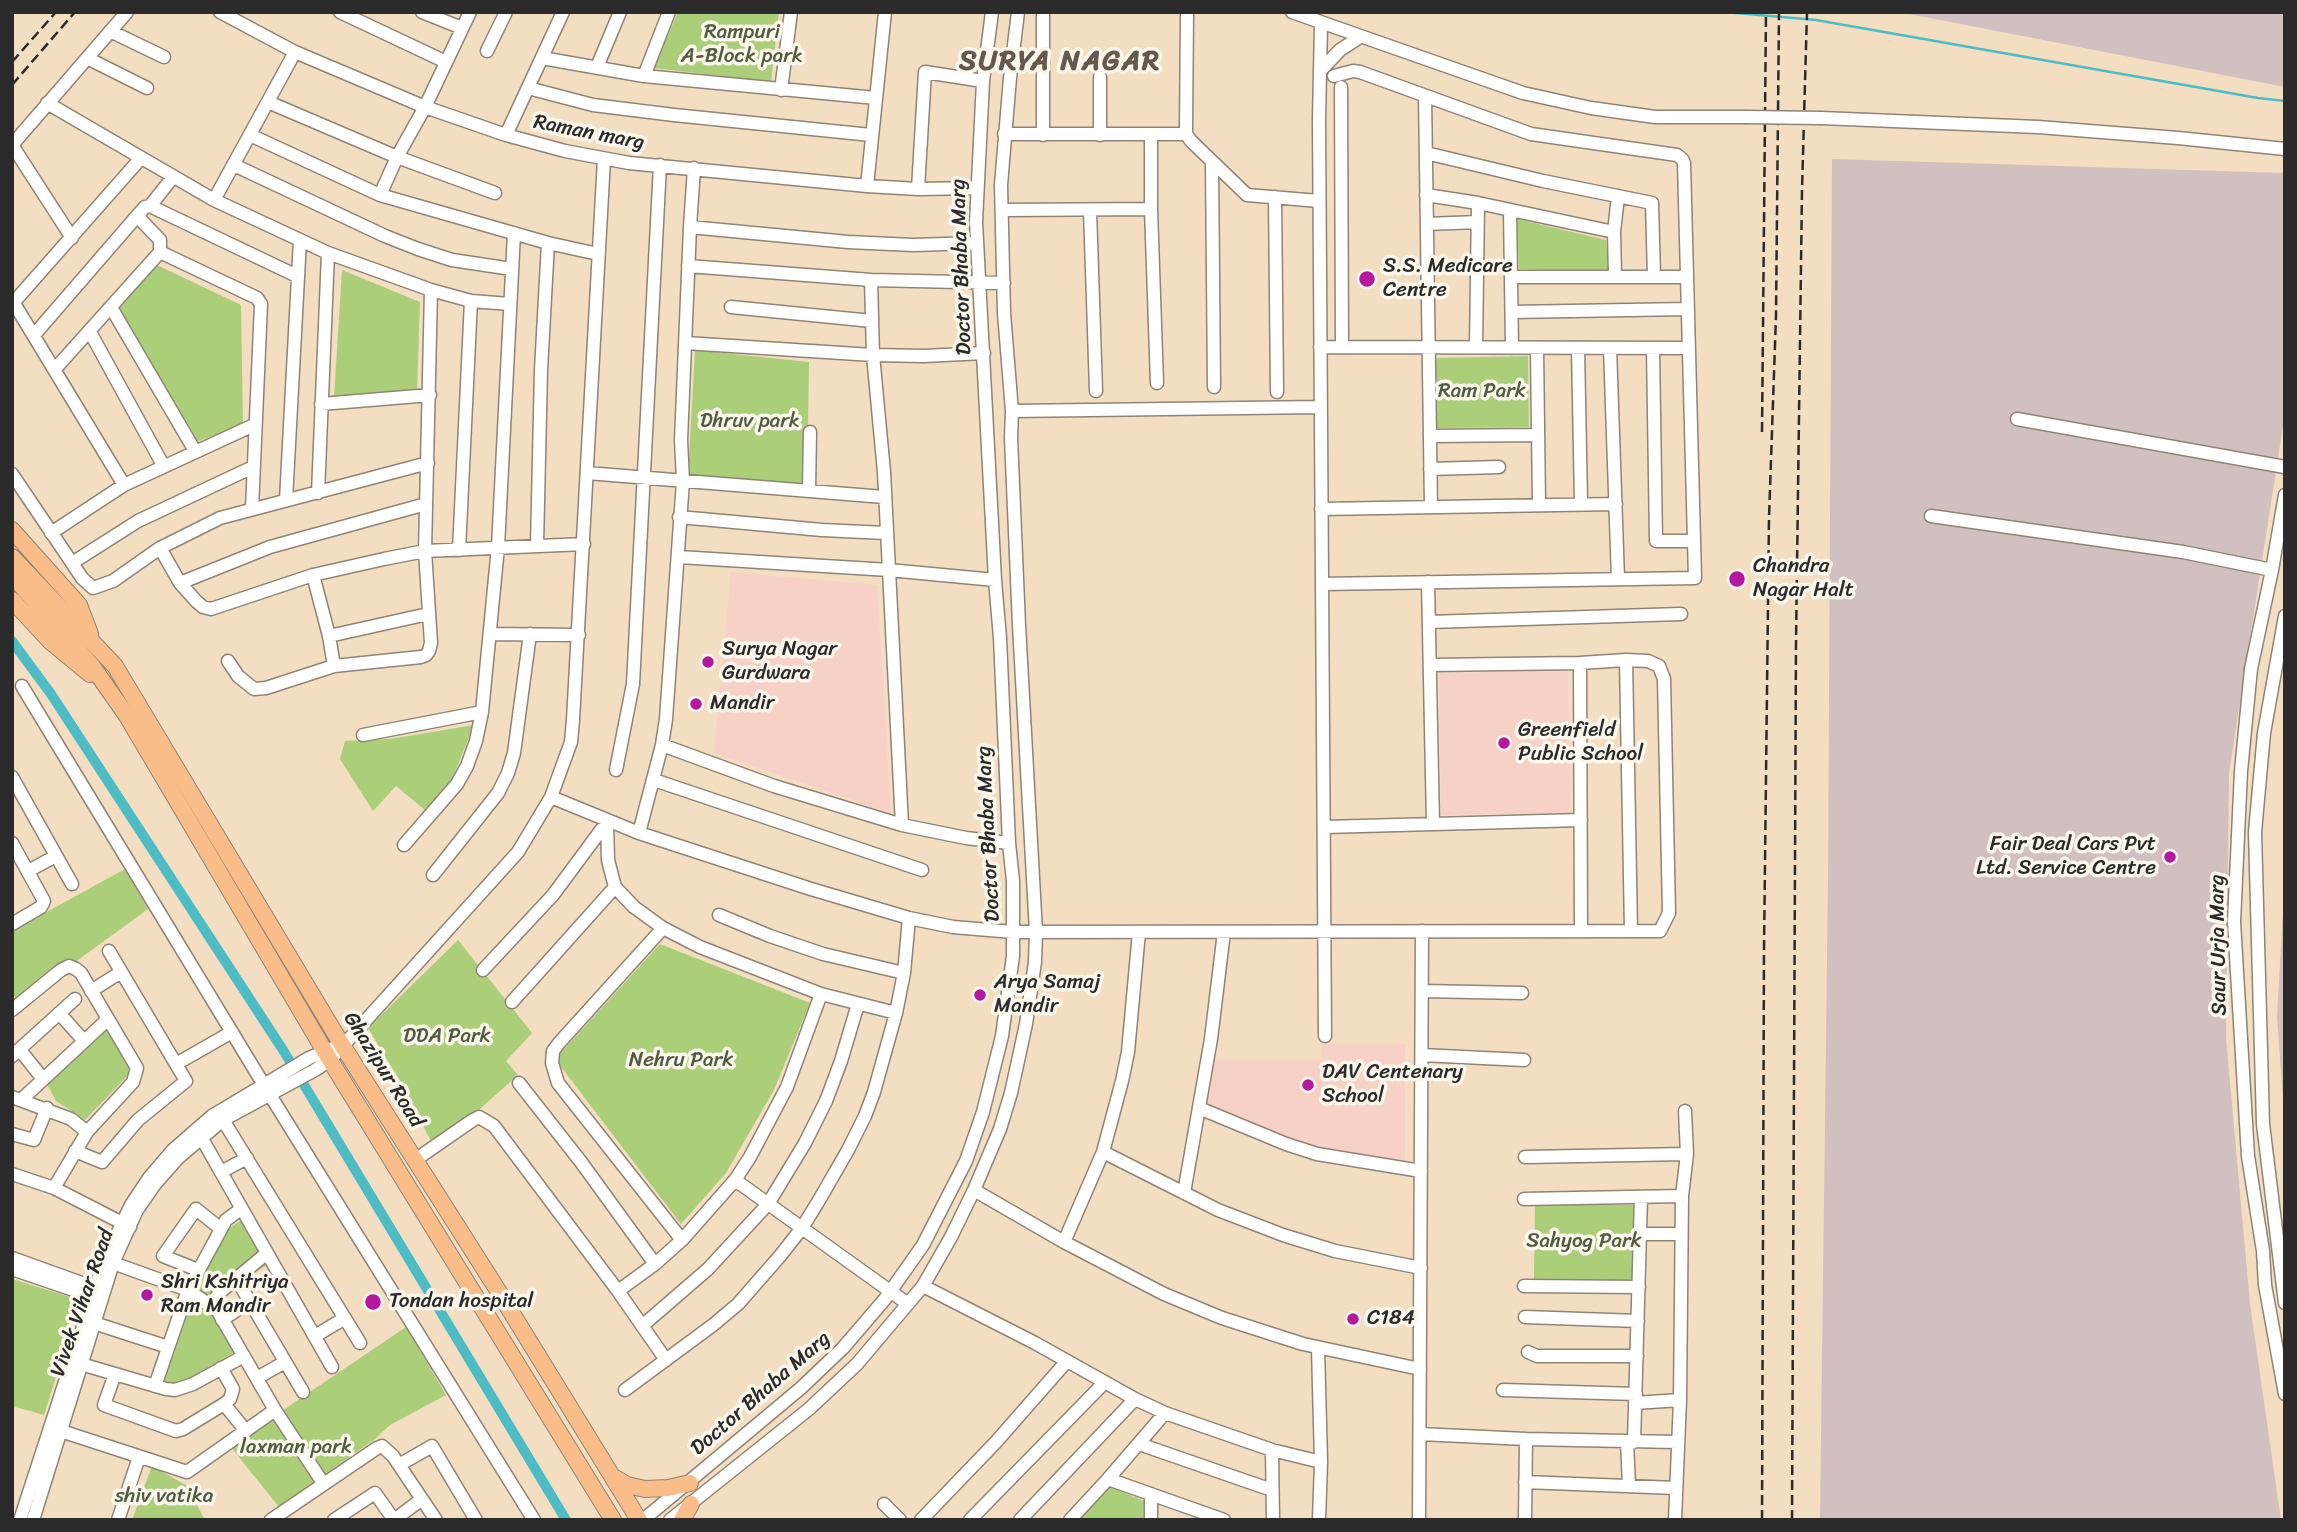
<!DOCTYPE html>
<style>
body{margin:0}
#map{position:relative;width:2297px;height:1532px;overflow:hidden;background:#f3dec1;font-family:Sriracha,sans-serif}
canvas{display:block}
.frame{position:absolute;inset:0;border:14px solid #2b2b2b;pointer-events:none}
</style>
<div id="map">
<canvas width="2297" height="1532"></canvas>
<div class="frame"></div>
</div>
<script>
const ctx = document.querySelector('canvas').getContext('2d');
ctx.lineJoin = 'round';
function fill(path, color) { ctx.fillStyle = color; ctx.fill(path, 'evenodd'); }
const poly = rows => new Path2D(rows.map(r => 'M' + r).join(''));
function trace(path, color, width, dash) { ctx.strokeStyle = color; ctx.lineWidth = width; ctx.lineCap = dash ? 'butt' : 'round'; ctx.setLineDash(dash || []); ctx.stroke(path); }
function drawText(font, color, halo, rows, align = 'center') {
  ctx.font = font + ' Sriracha,sans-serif'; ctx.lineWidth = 7; ctx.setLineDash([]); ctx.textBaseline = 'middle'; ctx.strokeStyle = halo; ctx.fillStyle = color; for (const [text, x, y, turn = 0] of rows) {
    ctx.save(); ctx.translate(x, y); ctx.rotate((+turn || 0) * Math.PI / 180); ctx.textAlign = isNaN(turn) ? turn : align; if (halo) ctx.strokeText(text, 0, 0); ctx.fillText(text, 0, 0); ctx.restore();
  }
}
fill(poly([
 [731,572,877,585,891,813,714,753],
 [1568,671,1570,813,1441,815,1439,673],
 [1322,1044,1405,1044,1405,1168,1330,1153,1206,1109,1215,1060,1321,1060]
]), '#f7d1c6');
fill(poly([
 [1899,12,2285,12,2285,87],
 [1832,159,2285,173,2285,413,2229,773,2226,1038,2250,1304,2281,1520,1820,1520,1828,879],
 [2285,875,2285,1127,2277,1017]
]), '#d2bfbf');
fill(poly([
 [678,12,779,12,771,82,654,68],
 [1517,219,1606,240,1609,272,1519,269],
 [157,265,241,305,243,426,198,441,118,307],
 [342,270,420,302,417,390,334,397],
 [695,350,809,362,807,488,688,477],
 [1528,356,1529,427,1437,428,1436,358],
 [474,725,452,779,425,810,396,786,373,811,340,759,345,741,390,739],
 [125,869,148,909,19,1003,12,992,12,931],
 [458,940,532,1033,506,1061,518,1075,435,1149,399,1079,368,1028],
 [660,944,810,1003,774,1090,726,1173,681,1224,555,1059],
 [106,1029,131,1072,85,1120,56,1101,47,1084],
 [1535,1205,1634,1205,1634,1280,1534,1280],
 [246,1217,267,1265,218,1296,243,1347,173,1388,163,1385,195,1293,225,1231],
 [12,1279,80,1300,44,1415,12,1406],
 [406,1327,446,1395,390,1425,375,1439,279,1507,230,1446],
 [152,1466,186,1485,205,1520,132,1520],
 [1108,1486,1144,1501,1145,1520,1079,1520]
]), '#abce78');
trace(poly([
 [1724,12,1816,20,2258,98,2285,101]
]), '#4ebcc5', 2.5);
trace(poly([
 [12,641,51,694,283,1050,566,1520]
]), '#4ebcc5', 10);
const minor = poly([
 [220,12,295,52,425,107,506,135,565,151,629,163,867,186,918,189,977,188],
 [340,12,446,62],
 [422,12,462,28],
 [1043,12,1043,135],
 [1187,12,1186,128,1186,134,1191,141,1247,195,1319,201],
 [1292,12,1523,93,1591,108,1655,117,1745,117],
 [1321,23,1319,120,1325,1036],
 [110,31,164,57],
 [487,51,506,12],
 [87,58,147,88],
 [542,58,644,76,876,98],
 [597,67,620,12],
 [1320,71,1340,50,1360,37],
 [644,76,669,12],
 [1341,87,1342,347],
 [528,88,593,105,674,115,871,135],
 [781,90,791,12],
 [1425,96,1431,507],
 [268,102,397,157,495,193],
 [47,103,214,200,328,253,431,290,471,301,510,304],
 [1821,118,2038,127,2178,138,2285,149],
 [1004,134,1186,134],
 [1151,134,1151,209,1157,383],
 [250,135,380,195,548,243,598,254],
 [506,135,563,12],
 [1100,135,1100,77],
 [12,145,127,12],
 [12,145,72,238],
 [1426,153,1543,181,1652,203,1654,277],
 [1212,162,1214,387],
 [234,165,385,236,418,249,452,260,512,269],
 [867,186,885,12],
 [918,189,925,72,983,81],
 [380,195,397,157,425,107,470,12],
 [1426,195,1478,203,1614,232,1615,277],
 [1275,197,1277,392],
 [214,200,295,52],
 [150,206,297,276],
 [1003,210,1151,209],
 [1090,210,1096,391],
 [1510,210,1512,348],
 [1427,224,1478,222],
 [690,227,848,242,913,245,977,243],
 [1614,232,1618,196],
 [160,252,257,298,261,304,252,509],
 [688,266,871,280,1004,283],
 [1511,277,1686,277],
 [871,280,873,355,884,472,902,825],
 [12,300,124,485],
 [14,302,141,158],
 [731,307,872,321],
 [112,309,195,451],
 [1512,312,1687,309],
 [90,332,163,465],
 [34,335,137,216,145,207,150,206,173,177],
 [685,343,873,355,924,356,984,353],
 [1320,347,1688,348],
 [1476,347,1478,203],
 [1537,348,1539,505],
 [1578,348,1581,503],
 [1610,348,1618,579],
 [1653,348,1656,541,1694,541],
 [55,369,160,252,160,240,137,216],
 [321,404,430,395],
 [1012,411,1320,407],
 [2017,419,2285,467],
 [1430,436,1538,435],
 [1430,469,1499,467],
 [587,473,884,497],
 [12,474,72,563,82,578,93,588,113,581,160,548,220,518,428,463],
 [809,491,810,432],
 [318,493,328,253],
 [2285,495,2272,570,2251,669,2241,771,2234,922,2248,1156,2263,1251,2265,1285,2285,1394],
 [286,500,300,240],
 [1321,509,1616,504],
 [1931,516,2183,552,2272,570],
 [679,517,822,530,886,533],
 [51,533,124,485,254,425],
 [537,545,541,370,548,243],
 [160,548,180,583,196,601,203,607,211,609,313,575,384,559,425,551,584,544],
 [459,550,471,301],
 [679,557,889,570,995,580],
 [72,563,138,521,253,467],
 [313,575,329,636,334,666],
 [1428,582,1433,824],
 [180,583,270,547,426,504],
 [1322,584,1695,578,1684,163,1682,159,1677,155,1531,134,1360,72,1353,71,1334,76],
 [2285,616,2264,733,2255,832,2263,1124,2285,1303],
 [1429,622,1681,614],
 [490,634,579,635],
 [329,636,428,614],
 [1626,660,1631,931],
 [228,661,238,676,254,689,266,688,334,666,421,657,426,655,429,651,431,643,425,551,431,290],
 [1580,663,1581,931],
 [22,686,270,1095,534,1520],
 [363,735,482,712],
 [662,745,774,786,902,825,966,838,1009,843],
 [616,770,633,684,660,165],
 [12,777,72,884],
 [654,780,922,870],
 [551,797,639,833,811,889,909,918,953,927,1013,932,1660,931,1669,913,1664,679,1659,666,1648,661,1626,660,1580,663,1430,665],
 [607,822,608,860,615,887,634,907,663,928,700,947,821,994,896,1013],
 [1324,827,1581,820],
 [639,833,662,745,666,719,683,481,681,440,690,227,694,168],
 [12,843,44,901,41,907,12,924],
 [404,845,457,784,467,766,476,741,482,712,498,547,514,233],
 [28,871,56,856],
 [433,875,498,793,508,773,514,753,530,634],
 [719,915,770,936,823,954,904,973],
 [663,928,559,1043,553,1051,552,1063,558,1083,682,1240],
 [483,970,553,895,607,822],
 [91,991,121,972],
 [1422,991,1522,993],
 [512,1002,615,887],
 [12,1010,61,970,69,966,76,969,81,973,137,1068,133,1082,87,1132,54,1188],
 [59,1013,84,1041],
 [20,1050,43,1079],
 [1422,1055,1524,1060],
 [12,1056,75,999],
 [176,1064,232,1032],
 [519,1083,581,1162,655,1264],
 [12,1097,71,1119,87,1132],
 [21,1100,107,1020],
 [1199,1108,1286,1144,1317,1154,1421,1171],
 [223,1120,360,1343],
 [12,1134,34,1140,47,1108],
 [201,1137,332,1367],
 [75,1151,102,1162,138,1120,186,1081,109,951],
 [1103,1152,1218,1210,1283,1235,1335,1251,1421,1268],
 [1525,1157,1687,1154],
 [415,1160,473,1120,479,1117,494,1126,618,1291,666,1360],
 [221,1172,247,1158],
 [12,1174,54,1188,130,1227],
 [735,1180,908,1304],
 [974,1190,1064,1242,1164,1294,1222,1318,1303,1344,1420,1369],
 [1184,1193,1211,1039,1224,932],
 [1524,1199,1682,1196],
 [1640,1234,1681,1234],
 [1064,1242,1103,1152,1122,1081,1128,1052,1139,932],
 [12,1258,101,1290],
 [113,1263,188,1290,215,1309],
 [12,1269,97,1298],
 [198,1270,163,1256,196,1209,221,1229],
 [236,1278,303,1392],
 [923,1286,1035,1343,1135,1399,1165,1413,1272,1450,1321,1462],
 [1524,1286,1639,1287],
 [618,1291,655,1264,682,1240,735,1180,750,1157,787,1087,821,994],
 [1525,1317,1638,1321],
 [222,1320,250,1301],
 [94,1323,168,1347],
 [642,1326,708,1269,768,1204,805,1143,826,1101,841,1061,858,1004],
 [315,1336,345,1318],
 [1318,1348,1321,1462,1319,1520],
 [1528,1352,1537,1356,1637,1356],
 [81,1364,166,1389,175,1390,193,1384,244,1356],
 [221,1368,233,1389,230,1399,224,1404],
 [115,1374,104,1405,176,1431,183,1429,224,1404,246,1431],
 [257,1378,285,1362],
 [155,1386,188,1290,226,1220,241,1209],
 [625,1390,713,1325,738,1304,780,1256,802,1228,818,1202,848,1150,865,1116,874,1092,896,1013,904,973,909,918],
 [1503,1390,1636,1394],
 [1635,1403,1680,1400],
 [275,1410,323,1483],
 [61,1431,187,1472,275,1410,213,1303,219,1293,267,1253],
 [1420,1434,1526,1439,1678,1442],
 [1627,1441,1629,1486],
 [1634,1442,1641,1197],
 [1139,1444,1272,1490],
 [1272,1450,1273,1520],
 [399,1465,432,1446,476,1520],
 [1108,1479,1224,1520],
 [1525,1482,1676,1488],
 [1151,1494,1151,1520],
 [884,1504,900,1520],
 [20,1520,105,1259,131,1205,149,1178,173,1150,212,1116,309,1058,333,1048],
 [33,1520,113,1263,137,1210,155,1184,178,1158,223,1120,315,1070,330,1060,518,852,551,797,571,742,573,720,604,159],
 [118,1520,139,1457],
 [271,1520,377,1448,382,1446,393,1456,436,1520],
 [334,1520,375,1493,394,1520,422,1499],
 [643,1520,801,1388,843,1348,885,1299,923,1245,966,1161,983,1112,1002,1036,1013,956,1013,881,1009,843,1000,638,995,580,976,222,983,81,992,12],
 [670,1520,809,1409,857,1364,923,1286,951,1237,974,1190,1000,1129,1011,1093,1026,1024,1035,962,1036,932,1019,625,1011,438,1012,411,1004,313,1001,185,1010,78,1018,12],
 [921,1520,996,1442,1067,1361],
 [970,1520,1105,1382],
 [1020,1520,1135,1399],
 [1070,1520,1108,1479,1165,1413],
 [1419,1520,1422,931],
 [1525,1520,1526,1439],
 [1675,1520,1680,1400,1682,1196,1687,1154,1685,1111]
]);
const major = poly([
 [12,530,79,605,90,634],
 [12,557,115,666,342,1045,497,1289,639,1520],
 [12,575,92,666,127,716,330,1060,613,1520],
 [12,600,50,641,90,674],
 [615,1478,627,1485,645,1489,668,1488,690,1483],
 [682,1520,691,1504]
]);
trace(minor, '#8f8476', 15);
trace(major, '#8f8476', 18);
trace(minor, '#fff', 12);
trace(major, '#f8bd89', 16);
trace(poly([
 [12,62,56,12],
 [12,85,75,12],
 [1762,432,1766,12],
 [1762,1520,1764,950,1769,518,1776,316,1779,12],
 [1792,1520,1796,643,1802,190,1807,12]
]), '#2b2b2b', 2.5, [10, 5]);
const minorBridge = poly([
 [1745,117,1821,118]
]);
trace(minorBridge, '#8f8476', 15, []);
trace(minorBridge, '#fff', 12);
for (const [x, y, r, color] of [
 [1367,279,9,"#b5179e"],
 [1737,579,9,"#b5179e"],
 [708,662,7,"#b5179e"],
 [696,704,7,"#b5179e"],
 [1504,743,7,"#b5179e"],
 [2170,857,7,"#b5179e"],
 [980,995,7,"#b5179e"],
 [1308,1085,7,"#b5179e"],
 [147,1295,7,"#b5179e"],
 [373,1302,9,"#b5179e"],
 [1353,1319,7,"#b5179e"]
]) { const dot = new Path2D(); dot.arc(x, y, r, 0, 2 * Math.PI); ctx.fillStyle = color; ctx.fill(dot); trace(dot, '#fbf7ec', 2.5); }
drawText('21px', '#515c42', '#fbf7ec', [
 ["Rampuri",742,33],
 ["A-Block park",742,57],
 ["Ram Park",1482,392],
 ["Dhruv park",750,422],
 ["DDA Park",447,1037],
 ["Nehru Park",681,1061],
 ["Sahyog Park",1584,1242],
 ["laxman park",296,1448],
 ["shiv vatika",164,1497]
]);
drawText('21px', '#2b2b2b', '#fbf7ec', [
 ["Raman marg",589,133,11],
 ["Doctor Bhaba Marg",962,267,-92],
 ["Doctor Bhaba Marg",989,834,-93],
 ["Saur Urja Marg",2219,945,-91],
 ["Ghazipur Road",383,1070,58],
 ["Vivek Vihar Road",83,1303,-71],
 ["Doctor Bhaba Marg",761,1394,-41]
]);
drawText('21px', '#2b2b2b', '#fbf7ec', [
 ["S.S. Medicare",1383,267],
 ["Centre",1383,291],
 ["Chandra",1753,567],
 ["Nagar Halt",1753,591],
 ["Surya Nagar",722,650],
 ["Gurdwara",722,674],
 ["Mandir",710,704],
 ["Greenfield",1518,731],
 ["Public School",1518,755],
 ["Fair Deal Cars Pvt",2156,845,"right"],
 ["Ltd. Service Centre",2156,869,"right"],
 ["Arya Samaj",994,983],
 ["Mandir",994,1007],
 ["DAV Centenary",1322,1073],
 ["School",1322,1097],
 ["Shri Kshitriya",161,1283],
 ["Ram Mandir",161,1307],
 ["Tondan hospital",389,1302],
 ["C184",1367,1319]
], 'left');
ctx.letterSpacing = '2px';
drawText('bold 28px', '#67584e', '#fbf7ec', [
 ["SURYA NAGAR",1060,62]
]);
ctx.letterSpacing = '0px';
</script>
